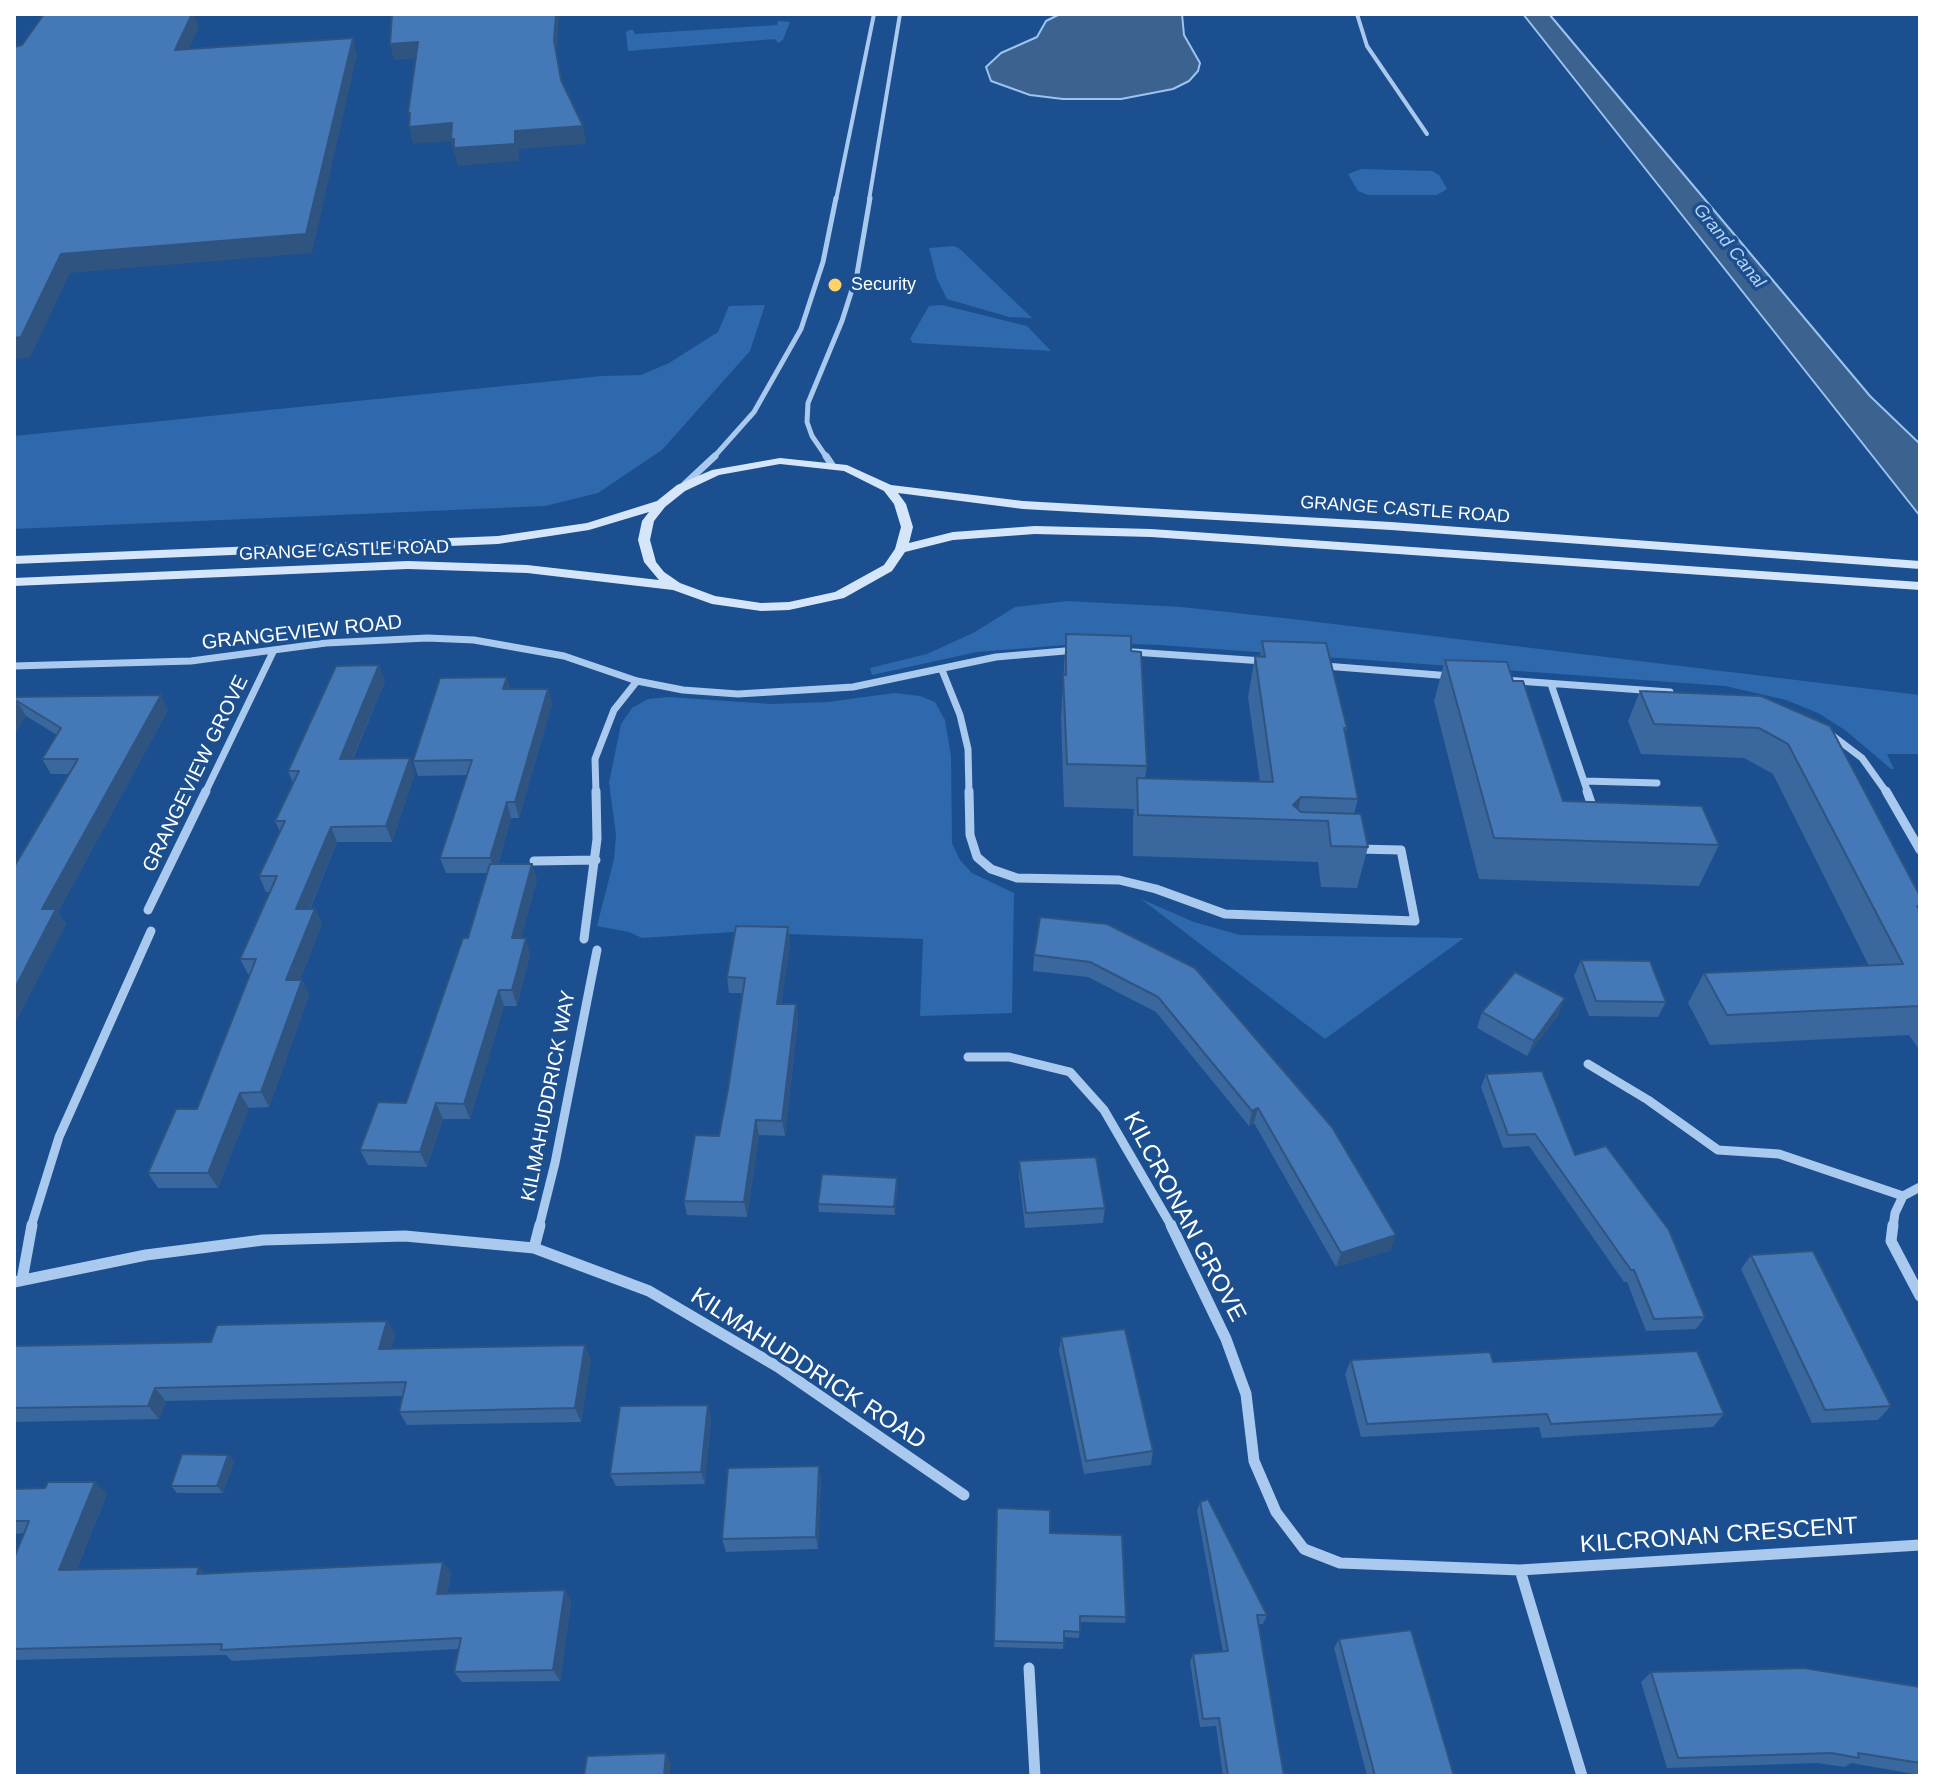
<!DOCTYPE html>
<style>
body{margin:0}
#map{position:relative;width:1934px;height:1790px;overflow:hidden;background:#1b4f8f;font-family:Helvetica,sans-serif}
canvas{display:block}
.frame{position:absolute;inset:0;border:16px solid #fff;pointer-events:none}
</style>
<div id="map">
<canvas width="1934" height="1790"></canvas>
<div class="frame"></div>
</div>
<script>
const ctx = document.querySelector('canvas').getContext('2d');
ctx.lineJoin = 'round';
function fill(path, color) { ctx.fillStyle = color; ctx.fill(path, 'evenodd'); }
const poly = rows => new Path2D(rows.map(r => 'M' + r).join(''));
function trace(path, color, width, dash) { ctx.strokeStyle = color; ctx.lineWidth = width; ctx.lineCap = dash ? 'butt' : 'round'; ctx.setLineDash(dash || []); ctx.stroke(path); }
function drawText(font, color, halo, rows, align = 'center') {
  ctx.font = font + ' Helvetica,sans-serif'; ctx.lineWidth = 7; ctx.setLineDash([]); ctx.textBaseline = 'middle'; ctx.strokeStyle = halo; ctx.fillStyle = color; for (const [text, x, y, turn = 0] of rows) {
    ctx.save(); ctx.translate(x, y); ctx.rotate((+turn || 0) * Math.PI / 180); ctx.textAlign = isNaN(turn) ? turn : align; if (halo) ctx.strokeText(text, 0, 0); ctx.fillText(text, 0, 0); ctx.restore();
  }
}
fill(poly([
 [778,21,790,22,783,40,778,43,775,39,628,51,626,32,629,30,633,30,635,34,777,25],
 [1361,169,1432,171,1439,175,1447,189,1437,195,1368,195,1358,191,1348,174],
 [954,246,960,249,1032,318,1009,317,947,299,937,279,929,248],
 [765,305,750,351,662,450,598,493,545,506,14,529,14,436,602,376,641,375,669,363,718,332,729,306],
 [942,305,1027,326,1051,351,913,343,910,339,929,306],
 [1068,601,1181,607,1292,619,1920,695,1920,754,1887,754,1894,769,1891,769,1845,730,1818,713,1786,700,1725,686,1160,645,1091,643,977,652,872,675,870,668,927,654,975,632,1015,607],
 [894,693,920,696,935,702,945,720,951,756,952,843,960,860,972,873,1014,893,1012,1013,920,1016,923,939,733,932,642,938,629,932,597,926,614,859,616,835,609,783,621,724,632,708,648,699,668,697,772,704,828,702],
 [1141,899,1194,922,1240,935,1464,938,1325,1039]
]), '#2e69ad');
const water = poly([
 [1060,14,1182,14,1184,35,1200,63,1198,71,1189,81,1173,89,1121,99,1063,99,1030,95,991,81,986,67,1001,53,1037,37,1046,21,1060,14],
 [1523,14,1549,14,1870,396,1920,444,1920,516,1523,14]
]);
fill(water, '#3c6290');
trace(water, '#9cc4f0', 2);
trace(poly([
 [1357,14,1367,46,1427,134],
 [836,200,874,14],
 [869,200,900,14]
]), '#a9c9ee', 4);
trace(poly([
 [713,458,754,412,801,329,823,262,836,198],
 [827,458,812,436,807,422,808,403,842,321,857,274,870,198]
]), '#a9c9ee', 5);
trace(poly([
 [826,456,832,465],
 [685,484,715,456],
 [1133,652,1263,661],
 [14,666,191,661,326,643,427,638,474,640,564,656,637,681,683,690,738,694,853,687,996,657,1076,650],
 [1325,666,1451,676],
 [942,670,960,715,968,749,969,793],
 [1504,680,1670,692],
 [1551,684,1588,793],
 [1825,730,1862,758,1887,793],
 [1584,781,1657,783],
 [205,793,273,652],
 [596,793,595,759,614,710,637,681]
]), '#a9c9ee', 7);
trace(poly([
 [969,791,970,835,977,857,991,869,1017,878,1119,880,1156,889,1225,914,1415,921,1401,850,1357,849],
 [1587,791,1594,812],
 [1886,791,1920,850],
 [534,861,596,860],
 [148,910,206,791],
 [584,939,597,839,596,791],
 [968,1057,1009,1057,1070,1072,1104,1110,1172,1227],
 [1588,1064,1648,1100,1718,1150,1779,1154,1903,1196,1920,1187],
 [31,1227,59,1137,151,931],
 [539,1227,555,1163,597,950],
 [1893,1227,1895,1213,1903,1196]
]), '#a9c9ee', 9);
trace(poly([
 [1171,1225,1226,1339,1246,1394,1254,1461,1276,1512,1304,1549,1340,1563,1520,1570,1920,1545],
 [1893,1225,1891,1241,1920,1296],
 [534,1248,540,1225],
 [22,1280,32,1225],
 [14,1282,146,1255,263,1240,405,1236,534,1248,649,1291,778,1367,964,1495],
 [1520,1570,1582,1776],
 [1029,1668,1035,1776]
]), '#a9c9ee', 11);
fill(poly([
 [780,458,847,465,891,485,1023,501,1391,522,1920,561,1920,569,1391,530,1023,509,898,493,906,504,913,527,909,543,953,532,1035,526,1151,529,1920,582,1920,590,1151,537,1035,534,953,540,905,552,892,571,844,598,789,610,761,611,712,604,673,590,527,573,408,569,14,586,14,578,408,561,527,565,659,580,644,562,638,540,642,521,649,512,589,530,498,544,14,564,14,556,498,536,587,523,657,501,677,485,712,470,780,458],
 [780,464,844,471,884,491,894,504,901,527,895,549,884,565,835,592,789,602,761,603,715,596,680,583,664,572,656,562,650,540,654,521,665,507,685,491,719,475,780,464]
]), '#d6e6fa');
fill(poly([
 [1066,634,1131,651,1147,766,1145,778,1260,782,1248,697,1255,656,1260,657,1262,641,1347,728,1345,735,1358,799,1354,814,1368,847,1357,888,1321,887,1318,862,1133,856,1133,819,1134,809,1064,807,1061,717],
 [1445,660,1513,681,1563,801,1719,845,1699,886,1479,879,1434,701],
 [385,681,353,759,415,773,392,842,337,842,310,909,315,909,322,924,300,980,302,980,309,995,269,1107,249,1108,218,1188,158,1188,148,1173,197,1109,250,974,248,974,240,959,270,892,266,892,259,876,280,831,275,821,293,783,288,771],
 [510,689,548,689,552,704,519,818,511,818,498,864,537,879,521,938,530,954,517,1006,504,1006,470,1119,443,1119,427,1167,368,1165,360,1150,406,1103,468,938,487,873,446,873,440,858,467,775,418,776,413,761],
 [1640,691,1761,696,1920,896,1920,1051,1909,1035,1710,1045,1688,1003,1704,973,1869,966,1773,774,1744,758,1641,754,1628,721],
 [14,697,168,710,58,912,66,924,14,1025,14,867,69,774,51,774,42,759,57,735,26,716,14,734],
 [1107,924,1391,1250,1336,1267,1254,1123,1249,1126,1156,1012,1088,977,1033,971,1034,955],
 [788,927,790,943,781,1004,796,1004,798,1019,785,1136,759,1135,747,1217,687,1215,684,1201,719,1136,728,1089,742,993,729,993,727,977],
 [1581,960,1666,1002,1658,1017,1589,1016,1574,976],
 [1482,1012,1559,1014,1527,1056,1477,1028],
 [1486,1074,1575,1155,1705,1317,1696,1329,1646,1331,1627,1282,1624,1282,1529,1146,1503,1148,1481,1087],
 [1019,1161,1105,1208,1103,1223,1025,1228,1019,1176],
 [897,1178,895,1215,819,1212,818,1204],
 [1751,1255,1891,1406,1878,1420,1812,1423,1741,1269],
 [387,1321,395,1335,391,1349,591,1359,581,1422,407,1425,399,1412,403,1396,166,1401,159,1419,14,1422,14,1346,211,1342],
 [1061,1337,1153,1451,1151,1465,1084,1474,1059,1351],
 [1351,1360,1493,1362,1724,1414,1713,1427,1542,1438,1539,1427,1361,1437,1345,1374],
 [708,1405,711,1418,705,1484,616,1486,610,1474],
 [228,1455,234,1461,223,1493,177,1493,171,1486],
 [819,1466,821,1479,818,1549,726,1552,722,1539],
 [14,1489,107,1494,77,1569,206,1574,443,1562,451,1573,447,1593,565,1590,571,1602,560,1681,462,1682,454,1672,458,1649,232,1661,226,1655,14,1660,14,1558,24,1533,14,1534],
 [1200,1502,1267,1615,1263,1624,1258,1624,1284,1776,1223,1776,1216,1726,1200,1727,1190,1662,1193,1654,1223,1652,1197,1511],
 [997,1508,1050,1533,1126,1617,1125,1623,1080,1622,1079,1638,1064,1637,1063,1649,994,1647],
 [1339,1639,1454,1776,1367,1776,1334,1648],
 [1651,1672,1920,1687,1920,1775,1851,1763,1845,1767,1817,1763,1667,1768,1641,1682]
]), '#3a679d');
fill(poly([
 [192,14,194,14,199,27,181,67,175,50],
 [556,14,559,14,557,56,554,40],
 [353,38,357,55,312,253,70,273,30,358,14,359,14,338,61,254],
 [418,42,422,58,394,60,390,44],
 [408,113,452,123,515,131,583,126,586,144,519,149,519,161,458,166,451,141,413,144,409,127,411,126],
 [379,665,385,681,346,774,340,759],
 [507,677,511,692,503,689],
 [548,689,552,704,519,818,515,802],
 [161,695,168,710,58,912,66,924,14,1025,14,990,42,909],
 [17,701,26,716,14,734,14,705],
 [410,758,415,773,392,842,386,826],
 [1301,797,1296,820,1293,805],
 [507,802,511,818,495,873,490,858],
 [331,827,337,842,303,924,296,909],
 [532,864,537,879,517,954,512,938],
 [315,909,322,924,294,995,286,980],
 [788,927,790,943,779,1019,777,1004],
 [526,938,530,954,517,1006,512,990],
 [302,980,309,995,269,1107,261,1092],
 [499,990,504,1006,470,1119,464,1104],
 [1565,998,1559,1014,1527,1056,1534,1041],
 [796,1004,798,1019,785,1136,782,1121],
 [240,1093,249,1108,218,1188,208,1173],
 [436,1103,443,1119,427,1167,420,1152],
 [1258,1108,1254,1123,1249,1126,1252,1111],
 [756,1120,759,1135,747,1217,744,1202],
 [897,1178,898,1185,895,1215,894,1207],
 [1396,1235,1391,1250,1336,1267,1341,1253],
 [387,1321,395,1335,387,1363,379,1349],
 [585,1345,591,1359,581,1422,575,1408],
 [155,1388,166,1401,159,1419,148,1406],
 [708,1405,711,1418,705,1484,701,1472],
 [228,1455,234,1461,223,1493,217,1486],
 [819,1466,821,1479,818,1549,816,1537],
 [95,1482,107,1494,72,1581,59,1570],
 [443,1562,451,1573,444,1605,437,1594],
 [199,1567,211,1578,197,1574],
 [565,1590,571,1602,560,1681,553,1670],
 [666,1753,671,1763,670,1776,664,1776]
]), '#305480');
const building = poly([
 [44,14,192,14,175,50,353,38,306,234,61,254,21,337,14,338,14,47,22,45,44,14],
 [392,14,556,14,554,40,561,80,583,126,515,131,515,144,454,148,454,139,451,139,452,123,409,127,410,113,408,113,418,42,390,44,392,14],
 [1066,634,1131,636,1131,651,1141,652,1147,766,1067,764,1063,674,1066,675,1066,634],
 [1262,641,1326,643,1347,728,1344,728,1358,799,1301,797,1293,805,1301,812,1361,814,1368,847,1331,846,1328,821,1138,815,1137,778,1273,782,1255,656,1265,657,1262,641],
 [1445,660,1507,662,1513,681,1523,681,1563,801,1702,806,1719,845,1494,838,1445,660],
 [379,665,340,759,410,758,386,826,331,827,296,909,315,909,286,980,302,980,261,1092,240,1093,208,1173,148,1173,176,1109,197,1109,256,959,240,959,277,876,259,876,285,821,275,821,299,771,288,771,336,666,379,665],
 [507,677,503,689,548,689,515,802,507,802,490,858,440,858,472,760,413,761,440,678,507,677],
 [1640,691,1761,696,1830,726,1920,896,1920,906,1917,906,1920,911,1920,1006,1727,1015,1704,973,1903,964,1788,744,1759,728,1654,724,1640,691],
 [161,695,42,909,56,909,14,990,14,867,78,759,42,759,61,728,17,701,14,705,14,697,161,695],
 [490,864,532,864,512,938,526,938,512,990,499,990,464,1104,436,1103,420,1152,360,1150,378,1102,406,1103,463,938,468,938,490,864],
 [1040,917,1107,924,1195,968,1332,1127,1396,1235,1341,1253,1258,1108,1252,1111,1158,997,1090,962,1034,955,1040,917],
 [736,926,788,927,777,1004,796,1004,782,1121,756,1120,744,1202,684,1201,695,1135,719,1136,728,1089,745,978,727,977,736,926],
 [1581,960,1650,961,1666,1002,1596,1001,1581,960],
 [1515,972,1565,998,1534,1041,1482,1012,1515,972],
 [1542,1071,1575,1155,1606,1146,1669,1230,1705,1317,1654,1319,1634,1270,1631,1270,1535,1134,1508,1135,1486,1074,1542,1071],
 [1096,1157,1105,1208,1026,1213,1019,1161,1096,1157],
 [822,1174,897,1178,894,1207,818,1204,822,1174],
 [1813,1251,1891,1406,1825,1410,1751,1255,1813,1251],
 [387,1321,379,1349,585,1345,575,1408,399,1412,406,1382,155,1388,148,1406,14,1408,14,1346,211,1342,217,1325,387,1321],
 [1125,1329,1153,1451,1086,1461,1061,1337,1125,1329],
 [1697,1351,1724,1414,1551,1424,1547,1414,1367,1424,1351,1360,1490,1352,1493,1362,1697,1351],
 [708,1405,701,1472,610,1474,620,1406,708,1405],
 [182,1454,228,1455,217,1486,171,1486,182,1454],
 [819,1466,816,1537,722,1539,728,1468,819,1466],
 [48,1482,95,1482,59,1570,199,1567,197,1574,443,1562,437,1594,565,1590,553,1670,454,1672,461,1638,221,1650,222,1644,14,1649,14,1558,29,1521,14,1521,14,1489,45,1488,48,1482],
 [1208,1499,1267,1615,1257,1615,1284,1776,1228,1776,1219,1718,1203,1719,1193,1654,1228,1651,1200,1502,1208,1499],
 [997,1508,1050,1510,1050,1533,1122,1535,1126,1617,1080,1616,1080,1632,1064,1631,1064,1643,994,1641,997,1508],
 [1411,1630,1454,1776,1375,1776,1339,1639,1411,1630],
 [1804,1668,1920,1687,1920,1763,1858,1753,1859,1758,1831,1753,1678,1758,1651,1672,1804,1668],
 [666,1753,664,1776,584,1776,587,1756,666,1753]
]);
fill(building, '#4478b7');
trace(building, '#305480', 2);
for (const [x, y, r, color] of [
 [835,285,8,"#ffd166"]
]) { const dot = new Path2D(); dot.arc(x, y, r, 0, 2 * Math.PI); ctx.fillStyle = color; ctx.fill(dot); trace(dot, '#1b4f8f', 3); }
drawText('italic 18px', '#b5d3f5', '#1b4f8f', [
 ["Grand Canal",1729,246,51]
]);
drawText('18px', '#fff', '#1b4f8f', [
 ["Security",851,285]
], 'left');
drawText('18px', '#fff', '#1b4f8f', [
 ["GRANGE CASTLE ROAD",1405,510,4],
 ["GRANGE CASTLE ROAD",344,551,-2]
]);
drawText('20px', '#fff', '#1b4f8f', [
 ["GRANGEVIEW ROAD",302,633,-6],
 ["GRANGEVIEW GROVE",196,774,-64],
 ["KILMAHUDDRICK WAY",549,1096,-79]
]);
drawText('24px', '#fff', '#1b4f8f', [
 ["KILCRONAN GROVE",1184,1217,62],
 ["KILMAHUDDRICK ROAD",808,1369,33],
 ["KILCRONAN CRESCENT",1719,1536,-4]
]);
</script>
